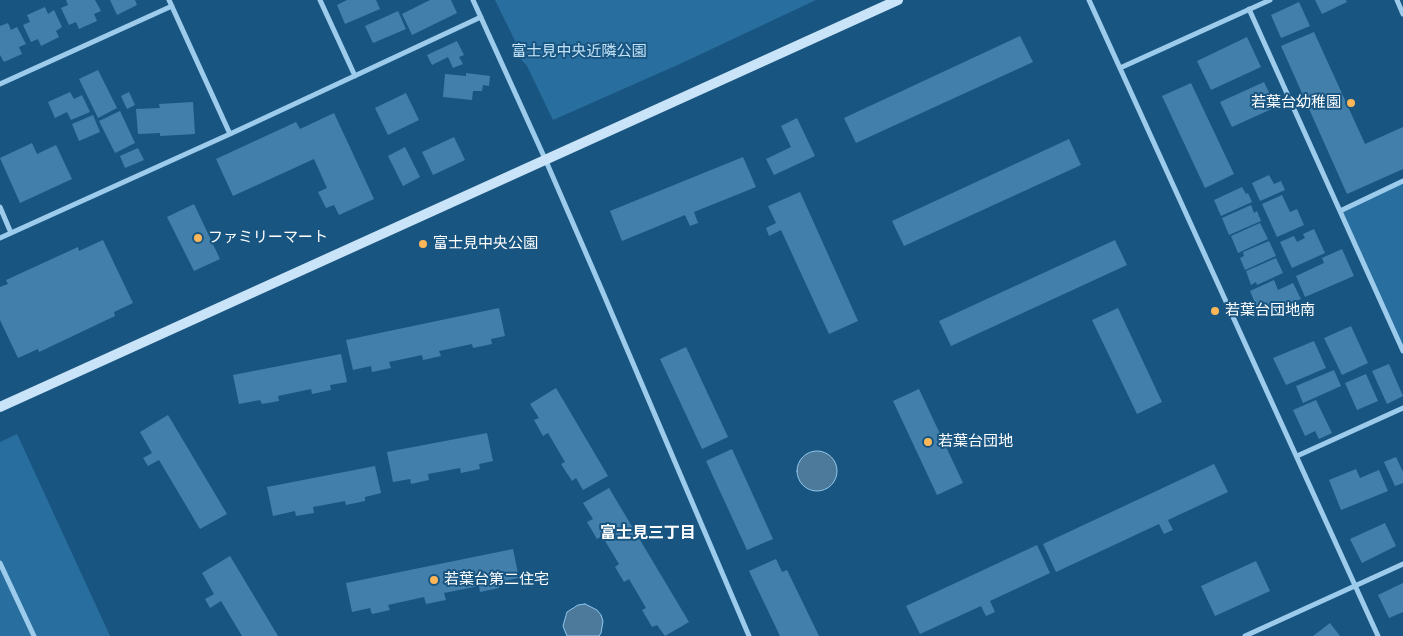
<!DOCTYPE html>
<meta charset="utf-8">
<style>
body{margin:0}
canvas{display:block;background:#195581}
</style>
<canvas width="1403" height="636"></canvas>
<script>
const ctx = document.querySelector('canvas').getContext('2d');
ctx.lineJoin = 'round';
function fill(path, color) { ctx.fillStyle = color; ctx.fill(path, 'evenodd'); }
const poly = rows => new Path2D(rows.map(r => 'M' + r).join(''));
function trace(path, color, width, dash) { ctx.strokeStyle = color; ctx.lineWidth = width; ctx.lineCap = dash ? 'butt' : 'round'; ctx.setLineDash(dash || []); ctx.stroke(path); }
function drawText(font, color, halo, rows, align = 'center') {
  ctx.font = font + ' "PT Sans Narrow","Noto Sans JP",sans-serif'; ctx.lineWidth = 4; ctx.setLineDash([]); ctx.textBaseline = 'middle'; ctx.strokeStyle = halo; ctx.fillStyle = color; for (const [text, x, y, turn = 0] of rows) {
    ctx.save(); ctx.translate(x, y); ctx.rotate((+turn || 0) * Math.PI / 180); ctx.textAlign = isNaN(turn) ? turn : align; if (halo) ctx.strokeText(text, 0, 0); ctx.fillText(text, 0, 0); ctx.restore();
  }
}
fill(poly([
 [495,0,816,0,682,63,553,120,527,66,518,56,520,51],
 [1403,181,1403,351,1340,211],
 [17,434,110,636,0,636,0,442]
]), '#286e9f');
const water = poly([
 '797 471a20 20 0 1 1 40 0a20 20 0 1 1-40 0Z',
 [585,604,597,610,601,615,603,621,601,633,599,636,567,636,563,626,567,612,578,605,585,604]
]);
fill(water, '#4d799a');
trace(water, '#90c8ed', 1);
fill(poly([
 [66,0,95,0,101,11,94,14,97,21,79,29,76,22,69,25,61,8,68,5],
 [110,0,135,0,137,5,117,15],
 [347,0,376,0,380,9,345,24,337,5],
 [430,0,451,0,457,13,412,35,402,14],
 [1315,0,1346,0,1347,2,1322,14],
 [1299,2,1310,26,1281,38,1271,15],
 [45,7,48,14,54,10,62,27,56,31,59,37,41,46,38,39,31,42,23,25,30,22,27,15],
 [398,11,406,29,373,43,365,26],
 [8,23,11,30,17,27,26,44,19,47,22,54,4,62,0,55,0,26],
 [1314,32,1365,144,1403,127,1403,169,1347,194,1281,46],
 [1020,36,1033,62,856,143,844,118],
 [1247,37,1261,67,1211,90,1197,61],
 [457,41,464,55,459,57,463,64,453,68,448,57,432,65,427,55],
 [98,70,117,108,98,118,79,79],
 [466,73,490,76,489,86,483,85,482,91,473,91,472,100,443,97,445,74,466,76],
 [1264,82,1276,107,1232,127,1220,102],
 [1191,83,1234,174,1205,188,1162,96],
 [70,92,74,99,82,95,90,112,71,120,67,112,55,118,48,102],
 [129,92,135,105,127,109,121,96],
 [406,93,419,120,388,135,375,108],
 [193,102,195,134,160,136,160,133,138,134,136,109,160,108,159,104],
 [120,111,135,143,115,153,99,121],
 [334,113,374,199,339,215,334,205,326,208,318,192,327,188,314,159,233,196,216,159,296,122,300,129],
 [93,115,100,132,79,141,72,124],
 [797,118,815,156,774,175,766,159,791,147,781,126],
 [454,137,465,160,433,175,422,152],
 [1069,139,1081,165,904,246,892,221],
 [32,143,37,154,56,145,72,179,20,203,0,158],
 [405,147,420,177,403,186,388,156],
 [138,148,144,160,125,168,120,156],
 [743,157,756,187,694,212,698,223,690,226,685,215,622,241,610,211],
 [1269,175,1274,184,1281,181,1285,190,1260,201,1252,183],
 [1242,187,1246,194,1248,193,1252,202,1221,216,1214,200],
 [800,192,858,321,829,334,781,230,769,236,766,228,776,223,768,206],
 [1282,195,1290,212,1297,209,1304,225,1277,237,1262,204],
 [194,204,220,259,194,271,167,217],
 [1251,205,1254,213,1257,211,1261,221,1229,235,1222,218],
 [1260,223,1268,239,1238,253,1231,236],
 [1314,229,1325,253,1292,268,1280,242,1294,236,1297,242,1305,238,1303,234],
 [103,240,133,303,114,312,115,316,39,352,38,349,18,358,0,320,0,287,8,284,6,280,78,247,79,251],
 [1115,240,1127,265,951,346,939,321],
 [1269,241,1276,256,1245,270,1240,258,1244,256,1243,252],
 [1342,249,1354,276,1305,297,1296,276,1324,263,1322,258],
 [1276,258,1283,273,1257,285,1256,282,1251,285,1246,271],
 [1274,280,1278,290,1293,283,1301,299,1277,309,1275,303,1258,310,1250,291],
 [499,308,505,336,491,339,492,344,473,348,472,344,439,351,441,356,423,360,422,355,389,362,391,368,372,372,371,366,353,370,346,340],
 [1118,308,1162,402,1137,414,1092,320],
 [1351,326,1368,363,1342,375,1324,338],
 [1314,341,1326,368,1286,385,1273,358],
 [686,347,728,437,702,449,660,359],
 [341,354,347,382,330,385,331,390,312,394,311,389,278,396,279,401,262,404,260,400,239,404,233,375],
 [1389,364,1403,396,1387,404,1372,371],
 [1334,370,1341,386,1303,403,1296,386],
 [1366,374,1378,401,1357,410,1345,383],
 [556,388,608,476,583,490,576,478,572,481,561,464,565,462,548,433,543,436,534,420,539,418,530,404],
 [919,389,963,483,937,495,893,401],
 [1316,400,1332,433,1319,439,1315,431,1305,436,1293,410],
 [168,415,227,514,200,529,159,460,148,466,143,458,152,453,140,432],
 [487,433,493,461,479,464,480,469,461,473,460,468,428,474,429,480,411,484,410,479,393,482,387,452],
 [732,449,773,539,747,550,706,461],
 [1396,457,1403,472,1403,483,1395,486,1384,462],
 [1214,464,1228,492,1168,520,1173,530,1164,534,1159,524,1056,572,1043,544],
 [375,466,381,493,365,497,365,501,346,505,345,501,313,507,314,513,296,516,295,511,273,516,267,487],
 [1356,469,1360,478,1379,470,1388,491,1341,510,1329,480],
 [609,488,689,622,665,636,657,625,652,627,642,610,646,608,629,579,624,582,615,567,619,564,602,536,597,539,587,522,593,519,583,503],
 [1385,523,1396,546,1362,563,1350,539],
 [1037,545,1050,573,990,601,995,612,986,616,981,606,920,634,906,606],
 [513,549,519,578,498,582,499,588,480,592,479,586,444,593,446,600,426,604,424,597,388,605,390,610,372,614,370,608,352,612,346,583],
 [230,556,278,636,242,636,221,601,210,608,205,599,214,594,202,573],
 [776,559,782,572,787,570,819,636,780,636,749,571],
 [1256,561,1270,591,1215,616,1201,586],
 [1403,583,1403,612,1389,618,1378,595],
 [1330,623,1340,636,1313,636]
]), '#427fab');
trace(poly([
 [169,0,230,134],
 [320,0,355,76],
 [473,0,546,161,598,281,749,636],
 [1089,0,1378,636],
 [1397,0,1403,14],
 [1249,9,1403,351],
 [1120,68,1270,0],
 [0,84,172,6],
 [0,207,11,233],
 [1340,211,1403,181],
 [0,238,230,134,481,17],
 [1297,456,1403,408],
 [0,563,34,636],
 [1245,636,1403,564]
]), '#9dcbeb', 5);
trace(poly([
 [0,407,898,0]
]), '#c9e4f8', 10);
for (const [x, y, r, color] of [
 [1351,103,5,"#feb758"],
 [198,238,5,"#feb758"],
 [423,244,5,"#feb758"],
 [1215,311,5,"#feb758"],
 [928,442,5,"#feb758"],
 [434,580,5,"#feb758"]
]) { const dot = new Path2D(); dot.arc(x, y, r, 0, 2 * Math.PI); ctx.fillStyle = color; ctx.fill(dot); trace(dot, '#195581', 2); }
drawText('15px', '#c2e2f8', '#195581', [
 ["富士見中央近隣公園",579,52]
]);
drawText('15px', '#fff', '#195581', [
 ["若葉台幼稚園",1341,103,"right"],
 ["ファミリーマート",208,238],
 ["富士見中央公園",433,244],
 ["若葉台団地南",1225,311],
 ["若葉台団地",938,442],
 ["若葉台第二住宅",444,580]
], 'left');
drawText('bold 16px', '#fff', '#195581', [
 ["富士見三丁目",648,533]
]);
</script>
